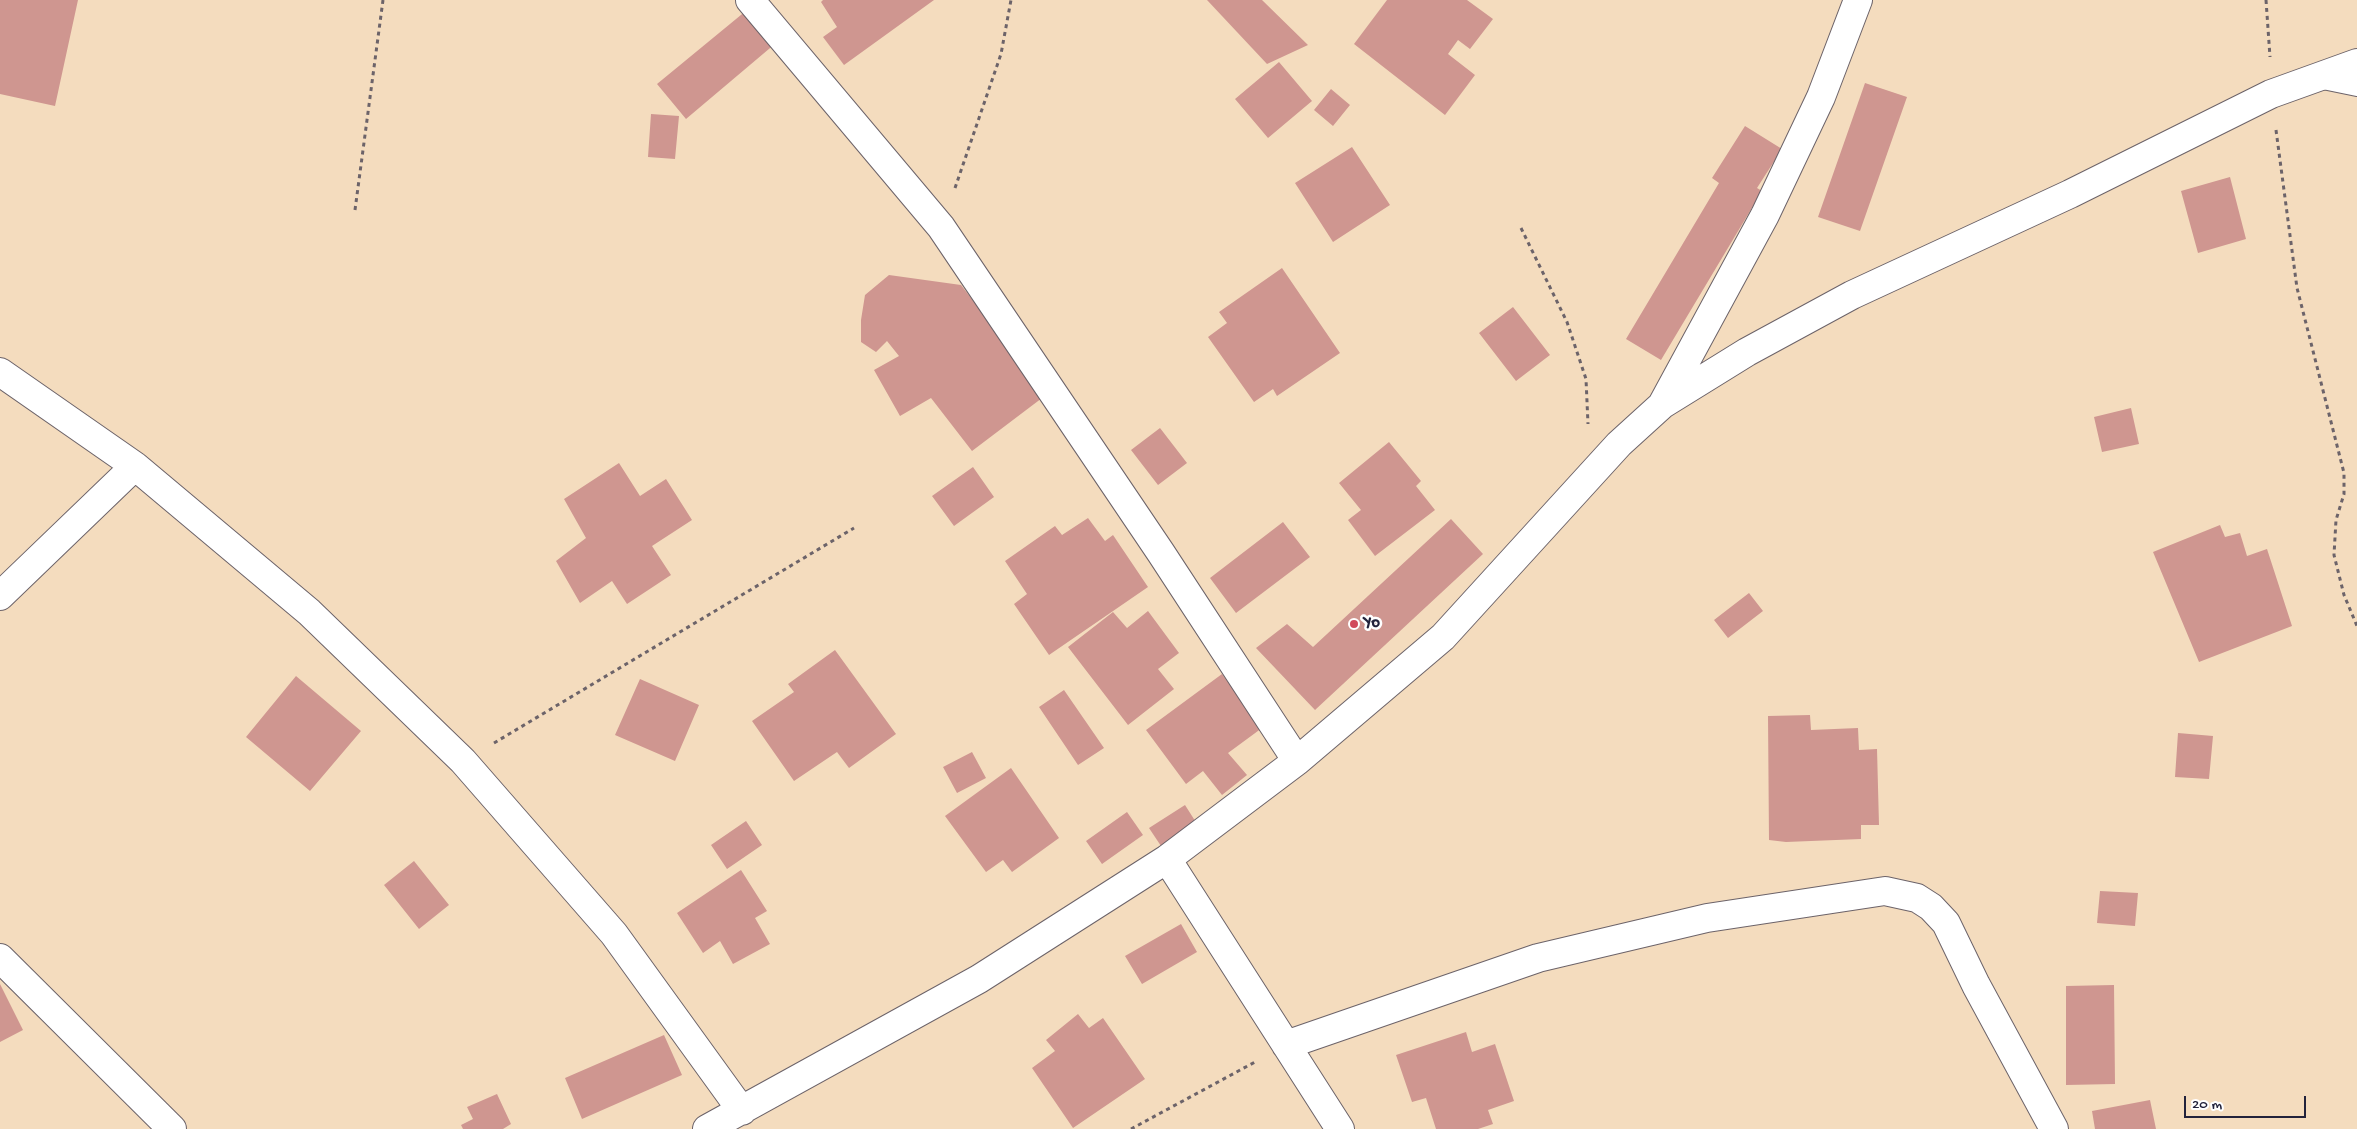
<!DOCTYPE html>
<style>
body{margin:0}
#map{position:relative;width:2357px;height:1129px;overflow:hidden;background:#f4dcbe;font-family:"Gochi Hand",sans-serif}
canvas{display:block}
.scale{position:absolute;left:2184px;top:1096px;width:122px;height:22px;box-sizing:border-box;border:2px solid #22223b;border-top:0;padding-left:6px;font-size:15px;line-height:18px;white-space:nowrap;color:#22223b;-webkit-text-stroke:4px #fff;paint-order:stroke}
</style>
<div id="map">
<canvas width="2357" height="1129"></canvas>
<div class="scale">20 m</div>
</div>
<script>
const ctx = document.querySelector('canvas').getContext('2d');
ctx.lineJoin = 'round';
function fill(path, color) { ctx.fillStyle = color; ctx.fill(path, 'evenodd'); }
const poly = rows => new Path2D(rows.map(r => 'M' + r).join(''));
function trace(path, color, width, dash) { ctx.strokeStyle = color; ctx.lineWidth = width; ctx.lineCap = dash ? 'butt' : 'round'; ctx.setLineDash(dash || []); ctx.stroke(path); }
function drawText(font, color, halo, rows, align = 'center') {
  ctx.font = font + ' "Gochi Hand",sans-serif'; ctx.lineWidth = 5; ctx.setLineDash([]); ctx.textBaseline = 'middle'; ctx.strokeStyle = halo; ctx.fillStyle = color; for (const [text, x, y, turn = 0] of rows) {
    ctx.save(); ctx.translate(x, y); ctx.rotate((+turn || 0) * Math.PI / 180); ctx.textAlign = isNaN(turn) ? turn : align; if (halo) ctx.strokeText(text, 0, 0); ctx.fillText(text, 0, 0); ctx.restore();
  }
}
fill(poly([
 [0,0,78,0,55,106,0,94],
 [823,0,934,0,844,65,823,37,837,27,821,2],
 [1207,0,1262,0,1308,45,1267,64],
 [1387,0,1467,0,1493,19,1470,49,1458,40,1448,54,1475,75,1445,115,1354,44],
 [747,10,776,43,686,119,657,84],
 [1279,62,1312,101,1268,138,1235,99],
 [1865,83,1907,97,1860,231,1818,217],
 [1331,89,1350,105,1333,126,1314,110],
 [651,114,679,116,675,159,648,157],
 [1745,126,1782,149,1757,188,1762,191,1661,360,1626,339,1719,183,1712,178],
 [1352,147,1390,205,1333,242,1295,183],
 [2230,177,2246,239,2198,253,2181,191],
 [1282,268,1340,353,1277,396,1273,389,1254,402,1208,337,1227,323,1219,312],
 [889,275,961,285,1046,395,972,451,931,398,900,416,874,370,899,356,887,341,876,352,861,342,861,320,865,295],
 [1513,307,1550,355,1516,381,1479,333],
 [2131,408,2139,444,2102,452,2094,417],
 [1160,428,1187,463,1158,485,1131,450],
 [1389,442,1421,481,1416,486,1435,510,1375,556,1348,520,1361,510,1339,483],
 [619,463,640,496,666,479,692,520,652,546,671,575,627,604,612,581,580,603,556,561,586,538,564,499],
 [973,467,994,497,954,526,932,496],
 [1088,518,1105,541,1113,535,1148,587,1049,655,1014,604,1027,594,1005,561,1055,526,1062,535],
 [1451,519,1483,554,1315,710,1256,648,1287,624,1313,647],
 [1283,522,1310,557,1236,613,1210,578],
 [2220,525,2225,537,2240,533,2247,556,2267,549,2292,626,2199,662,2153,552],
 [1749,593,1763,611,1728,638,1714,620],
 [1148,611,1179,653,1158,669,1174,689,1128,725,1068,647,1113,612,1127,628],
 [835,650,896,734,849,768,837,752,794,781,752,721,794,692,788,684],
 [1222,674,1262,728,1228,753,1247,775,1222,795,1203,771,1186,784,1146,730],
 [296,676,361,731,310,791,246,737],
 [640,679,699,705,675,761,615,735],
 [1064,690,1104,748,1078,765,1039,707],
 [1810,715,1811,730,1858,728,1859,750,1877,749,1879,825,1861,825,1861,839,1786,842,1769,840,1768,716],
 [2178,733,2213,736,2209,779,2175,777],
 [972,752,986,778,957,793,943,767],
 [1011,768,1059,838,1012,872,1003,860,986,872,945,816],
 [1185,805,1199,827,1163,849,1149,828],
 [1127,812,1143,835,1102,864,1086,841],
 [746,821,762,845,727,869,711,845],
 [414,861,449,905,419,929,384,885],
 [741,870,767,911,755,918,770,944,733,964,720,941,703,953,677,913],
 [2100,891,2138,893,2135,926,2097,923],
 [1181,924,1197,952,1142,984,1125,956],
 [0,984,23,1030,0,1042],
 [2114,985,2115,1084,2066,1085,2066,986],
 [1078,1014,1089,1028,1103,1018,1145,1079,1073,1128,1032,1068,1055,1051,1046,1040],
 [1466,1032,1472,1052,1495,1044,1514,1101,1488,1110,1493,1124,1478,1129,1436,1129,1426,1098,1412,1102,1396,1055],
 [664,1035,682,1075,582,1119,565,1078],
 [497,1094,511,1124,503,1129,463,1129,461,1125,473,1119,467,1107],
 [2150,1100,2156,1129,2095,1129,2092,1111]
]), '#cf9690');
const service = poly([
 [2318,79,2357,87]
]);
const minor = poly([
 [750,0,941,227,1161,553,1297,761],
 [0,372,135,466,309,612,463,761,614,934,742,1111],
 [1663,403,1765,215,1821,97,1858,0],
 [0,596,135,466],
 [1167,859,1340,1129],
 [0,958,172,1129],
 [1286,1045,1538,958,1707,918,1885,891,1917,898,1931,907,1946,923,1976,985,2054,1129],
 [707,1129,979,979,1167,859,1297,761,1443,637,1619,444,1663,404,1747,352,1852,295,2070,194,2271,94,2357,63]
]);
trace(service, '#6c6369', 20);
trace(minor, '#6c6369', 30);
trace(poly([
 [2266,0,2270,57],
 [2276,130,2297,288,2344,473,2344,494,2336,520,2334,555,2344,595,2357,626],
 [955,188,1001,54,1011,0],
 [355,210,383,0],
 [1521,228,1567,322,1586,379,1588,424],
 [494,743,854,528],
 [1131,1129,1255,1062]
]), '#6c6369', 3, [4, 4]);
trace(service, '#fff', 18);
trace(minor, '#fff', 28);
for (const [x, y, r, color] of [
 [1354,624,5,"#d1495b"]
]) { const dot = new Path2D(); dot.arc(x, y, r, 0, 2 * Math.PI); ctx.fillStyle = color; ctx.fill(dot); trace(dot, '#fff', 2); }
drawText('bold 16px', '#22223b', '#fff', [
 ["Yo",1364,624]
], 'left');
</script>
